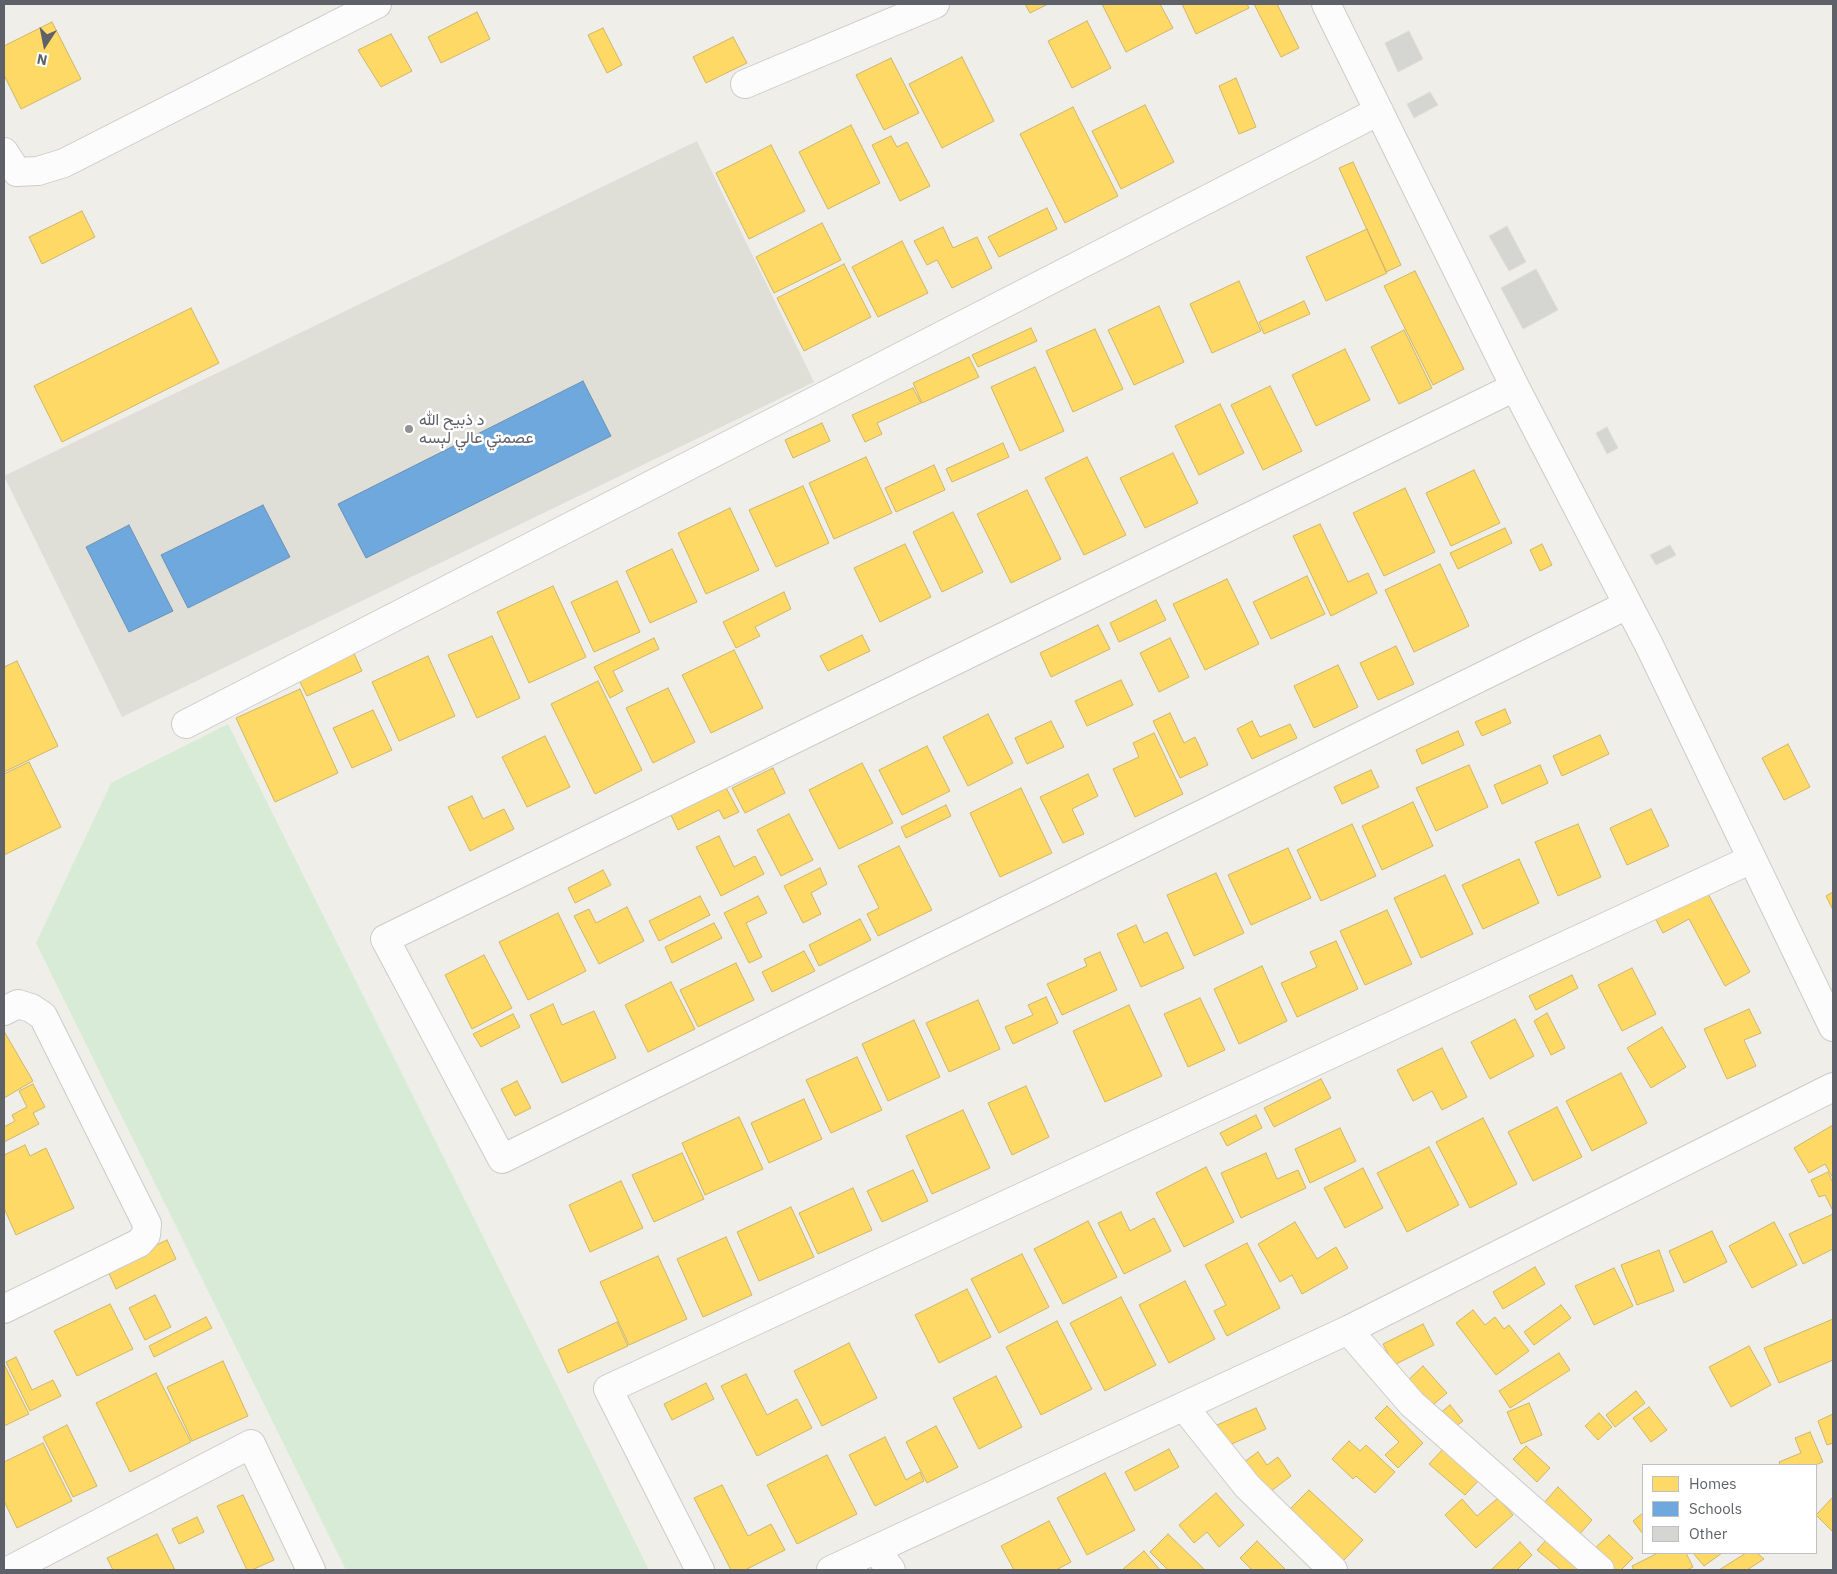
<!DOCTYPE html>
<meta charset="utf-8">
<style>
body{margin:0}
#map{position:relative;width:1837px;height:1574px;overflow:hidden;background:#efeee9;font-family:"IBM Plex Sans",sans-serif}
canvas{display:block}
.frame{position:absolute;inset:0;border:5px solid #5e6168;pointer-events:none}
.legend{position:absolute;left:1642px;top:1464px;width:175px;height:90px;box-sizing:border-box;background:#fff;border:1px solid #bfc0c3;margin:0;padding:6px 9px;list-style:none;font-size:15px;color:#5e6168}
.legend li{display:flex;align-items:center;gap:10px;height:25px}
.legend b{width:25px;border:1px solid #bfc0c3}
.north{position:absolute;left:20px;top:20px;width:50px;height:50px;-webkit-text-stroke:4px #fff;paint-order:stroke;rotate:191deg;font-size:14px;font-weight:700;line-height:20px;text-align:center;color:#5e6168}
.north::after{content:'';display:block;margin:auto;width:18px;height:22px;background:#5e6168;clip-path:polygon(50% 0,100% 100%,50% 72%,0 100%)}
</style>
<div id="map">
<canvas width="1837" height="1574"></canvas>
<div class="frame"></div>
<ul class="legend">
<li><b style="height:14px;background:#ffd966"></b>Homes</li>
<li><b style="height:14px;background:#6fa8dc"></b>Schools</li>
<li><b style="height:14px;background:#d5d5d2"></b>Other</li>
</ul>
<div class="north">N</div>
</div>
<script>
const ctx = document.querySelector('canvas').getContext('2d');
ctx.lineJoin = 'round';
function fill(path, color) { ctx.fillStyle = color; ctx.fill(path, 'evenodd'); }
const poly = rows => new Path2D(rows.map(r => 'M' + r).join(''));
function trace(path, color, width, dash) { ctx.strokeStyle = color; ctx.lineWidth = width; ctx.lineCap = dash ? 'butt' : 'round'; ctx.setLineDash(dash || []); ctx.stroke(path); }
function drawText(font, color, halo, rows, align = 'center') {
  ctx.font = font + ' "IBM Plex Sans",Vazirmatn,sans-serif'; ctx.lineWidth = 5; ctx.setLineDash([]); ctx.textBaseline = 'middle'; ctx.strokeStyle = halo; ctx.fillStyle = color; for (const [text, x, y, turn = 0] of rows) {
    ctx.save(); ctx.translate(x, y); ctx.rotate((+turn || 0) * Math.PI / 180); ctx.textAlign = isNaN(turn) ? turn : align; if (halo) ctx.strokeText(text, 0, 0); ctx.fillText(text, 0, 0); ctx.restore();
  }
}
fill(poly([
 [697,141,814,382,122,717,4,476]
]), '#dfded7');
fill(poly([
 [228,724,649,1570,346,1570,36,943,111,783]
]), '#d7ebd6');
const homes = poly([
 [1025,4,1048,4,1030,13,1025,4],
 [1102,4,1160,4,1173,28,1126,52,1102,4],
 [1182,4,1247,4,1249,8,1196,34,1182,4],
 [1254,4,1277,4,1299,48,1281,57,1254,4],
 [477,12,490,39,441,63,428,37,477,12],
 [1087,21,1111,68,1072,88,1048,41,1087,21],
 [52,22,81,79,21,109,4,75,4,46,52,22],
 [603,28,622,65,607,73,588,35,603,28],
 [391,34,412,71,381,87,358,50,391,34],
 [733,37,747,63,706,83,693,57,733,37],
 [962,57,994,121,942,148,909,84,962,57],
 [891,58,919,113,884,130,856,75,891,58],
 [1236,78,1256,127,1239,134,1219,86,1236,78],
 [1145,105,1174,162,1121,189,1092,131,1145,105],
 [1073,107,1118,196,1065,223,1020,134,1073,107],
 [851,125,880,183,828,209,799,152,851,125],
 [891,136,897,147,907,142,930,186,900,201,872,145,891,136],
 [771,145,805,211,749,239,716,173,771,145],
 [1353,162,1401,265,1386,272,1339,168,1353,162],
 [1047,208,1057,229,999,257,988,237,1047,208],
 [82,211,95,237,42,264,29,237,82,211],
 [822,223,841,260,774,293,756,257,822,223],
 [943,227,953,248,977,237,992,268,952,288,937,260,927,265,914,241,943,227],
 [1367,229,1387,273,1326,301,1306,257,1367,229],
 [902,241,928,293,878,317,852,267,902,241],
 [844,264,871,317,804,351,777,298,844,264],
 [1415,271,1464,369,1433,385,1384,286,1415,271],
 [1239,281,1261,331,1212,353,1190,304,1239,281],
 [1304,301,1310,314,1264,334,1259,322,1304,301],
 [1159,306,1184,362,1134,385,1108,330,1159,306],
 [191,308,219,363,62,442,34,386,191,308],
 [1031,328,1037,341,978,367,972,355,1031,328],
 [1095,329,1123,389,1073,412,1046,351,1095,329],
 [1404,330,1432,388,1399,404,1371,347,1404,330],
 [1345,349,1370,400,1316,426,1292,375,1345,349],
 [969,357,979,377,922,403,913,383,969,357],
 [1035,367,1064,431,1020,451,991,387,1035,367],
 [1270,386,1302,451,1263,470,1231,405,1270,386],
 [913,388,921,403,877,423,882,434,865,442,852,415,913,388],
 [1220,404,1244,453,1199,475,1175,426,1220,404],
 [822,423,830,441,793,458,785,440,822,423],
 [1003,443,1009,457,952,482,946,469,1003,443],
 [1173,453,1198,503,1145,528,1120,478,1173,453],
 [866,457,892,513,834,539,809,483,866,457],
 [1087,457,1126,535,1084,555,1045,478,1087,457],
 [934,465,945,490,896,512,885,488,934,465],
 [1474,470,1500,523,1451,546,1426,493,1474,470],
 [803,486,829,543,776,567,749,510,803,486],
 [1405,488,1435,552,1384,576,1353,513,1405,488],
 [1027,490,1061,559,1011,583,977,514,1027,490],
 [730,508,759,570,706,594,678,533,730,508],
 [953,512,983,572,942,592,913,532,953,512],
 [1320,524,1348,582,1368,573,1377,593,1331,616,1293,536,1320,524],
 [1505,528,1512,543,1458,569,1450,553,1505,528],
 [905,544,931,597,880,622,854,568,905,544],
 [1542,544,1552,565,1540,571,1530,550,1542,544],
 [672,549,697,602,650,623,626,571,672,549],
 [1440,564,1469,626,1414,652,1385,590,1440,564],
 [1307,576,1325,614,1271,639,1253,602,1307,576],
 [1227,579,1259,644,1205,670,1173,604,1227,579],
 [617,581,640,632,594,652,571,602,617,581],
 [553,586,586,657,529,683,497,612,553,586],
 [784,592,791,609,755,627,760,636,736,648,723,622,784,592],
 [1156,600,1166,620,1119,642,1110,623,1156,600],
 [1098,625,1110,649,1051,677,1040,653,1098,625],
 [862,635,870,651,828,671,820,656,862,635],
 [492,636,520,698,477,718,448,655,492,636],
 [654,638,659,649,613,671,623,691,610,698,594,667,654,638],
 [1170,638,1189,677,1159,692,1140,653,1170,638],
 [1396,646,1414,684,1378,700,1360,663,1396,646],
 [352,649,362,671,307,696,296,674,352,649],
 [734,650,763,708,711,733,682,675,734,650],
 [428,656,455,716,399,741,372,682,428,656],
 [17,661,58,746,4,772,4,667,17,661],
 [1338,665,1358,707,1314,728,1294,686,1338,665],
 [1121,680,1133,705,1087,726,1075,701,1121,680],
 [598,681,642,770,595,794,551,704,598,681],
 [668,688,695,742,653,763,626,708,668,688],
 [300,689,338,773,275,802,236,718,300,689],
 [1505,709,1511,723,1482,736,1475,722,1505,709],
 [373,710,392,750,352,768,333,728,373,710],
 [1170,713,1184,743,1195,737,1208,765,1180,778,1153,721,1170,713],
 [988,714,1013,763,968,786,943,737,988,714],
 [1051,721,1064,747,1027,764,1015,738,1051,721],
 [1252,721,1260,737,1290,724,1297,738,1252,759,1237,729,1252,721],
 [1458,731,1464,745,1422,764,1416,750,1458,731],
 [1154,733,1183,794,1135,817,1113,769,1139,757,1133,743,1154,733],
 [1600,735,1609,754,1562,776,1553,756,1600,735],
 [545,736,570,787,527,807,502,757,545,736],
 [1788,744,1810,787,1784,800,1762,758,1788,744],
 [927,746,950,791,902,815,879,770,927,746],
 [29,762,61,827,4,855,4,774,29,762],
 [862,763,893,823,839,849,809,790,862,763],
 [1469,765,1488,807,1436,831,1416,788,1469,765],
 [1540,765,1548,783,1502,804,1494,785,1540,765],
 [773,768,785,793,745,813,732,788,773,768],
 [1371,770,1379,787,1342,804,1334,787,1371,770],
 [1088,774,1098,796,1072,809,1084,834,1063,843,1040,797,1088,774],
 [724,784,739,812,724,819,719,810,678,830,669,811,724,784],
 [1021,788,1052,853,1000,877,970,813,1021,788],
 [472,796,483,819,504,809,514,829,470,851,448,807,472,796],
 [1413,802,1433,846,1382,870,1362,826,1413,802],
 [946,805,951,816,906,838,901,827,946,805],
 [1651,809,1669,846,1627,865,1610,828,1651,809],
 [789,814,813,860,781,876,757,830,789,814],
 [1352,824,1376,876,1321,901,1297,850,1352,824],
 [1578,824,1601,877,1558,896,1535,842,1578,824],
 [719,836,734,867,755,856,764,874,721,896,696,847,719,836],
 [899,846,932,910,878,936,867,914,879,908,858,866,899,846],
 [1288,848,1311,898,1251,925,1228,875,1288,848],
 [1519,859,1539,903,1483,929,1462,885,1519,859],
 [820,868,827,884,811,893,821,914,803,923,784,886,820,868],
 [603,870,611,885,575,903,568,888,603,870],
 [1216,873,1244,933,1194,956,1167,895,1216,873],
 [1445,875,1473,934,1421,958,1394,898,1445,875],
 [1706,890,1750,972,1725,986,1689,919,1663,933,1655,918,1706,890],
 [1833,892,1833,910,1826,896,1833,892],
 [700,896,710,915,659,941,649,921,700,896],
 [758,896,767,913,746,923,762,957,749,963,724,913,758,896],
 [627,907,644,941,599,964,574,916,589,909,596,923,627,907],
 [1387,910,1412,964,1365,985,1340,931,1387,910],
 [558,913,586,971,528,1000,499,942,558,913],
 [860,919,871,940,819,966,809,945,860,919],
 [714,923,722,938,672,963,665,947,714,923],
 [1136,925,1144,943,1167,932,1184,968,1141,987,1117,934,1136,925],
 [1336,941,1358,989,1297,1017,1281,983,1317,967,1310,952,1336,941],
 [804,951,815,971,772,992,762,972,804,951],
 [1100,952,1117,990,1062,1015,1047,984,1087,966,1084,959,1100,952],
 [484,955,512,1008,472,1029,445,975,484,955],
 [736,963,754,1000,698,1027,680,990,736,963],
 [1262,966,1287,1021,1239,1044,1214,989,1262,966],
 [1632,968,1656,1014,1622,1031,1598,985,1632,968],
 [1572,975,1578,988,1536,1010,1529,996,1572,975],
 [671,982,695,1029,648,1052,625,1005,671,982],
 [1046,997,1058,1023,1013,1044,1005,1027,1033,1015,1028,1005,1046,997],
 [1200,998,1225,1050,1188,1067,1164,1014,1200,998],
 [978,1000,1000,1049,949,1072,926,1023,978,1000],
 [553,1004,562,1025,594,1011,616,1058,562,1083,530,1015,553,1004],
 [1129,1005,1162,1076,1105,1102,1073,1031,1129,1005],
 [1749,1009,1761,1033,1744,1040,1756,1066,1727,1079,1704,1029,1749,1009],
 [1547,1013,1565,1048,1551,1055,1534,1021,1547,1013],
 [513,1014,520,1027,481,1047,473,1034,513,1014],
 [1515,1019,1534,1056,1490,1079,1471,1042,1515,1019],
 [914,1020,940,1077,888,1101,862,1044,914,1020],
 [1662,1027,1686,1067,1651,1088,1627,1048,1662,1027],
 [5,1033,33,1081,4,1098,4,1034,5,1033],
 [1442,1048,1467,1097,1442,1110,1432,1091,1413,1101,1397,1070,1442,1048],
 [857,1057,882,1110,831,1133,806,1080,857,1057],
 [1621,1073,1647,1123,1592,1151,1566,1101,1621,1073],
 [1321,1079,1331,1098,1274,1127,1264,1108,1321,1079],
 [517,1081,531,1108,515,1116,501,1089,517,1081],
 [33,1084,45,1107,33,1113,39,1124,4,1142,4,1127,15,1121,12,1115,27,1107,19,1091,33,1084],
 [1026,1086,1049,1137,1012,1155,988,1103,1026,1086],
 [804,1099,822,1139,769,1163,751,1123,804,1099],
 [1557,1107,1582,1157,1533,1181,1508,1132,1557,1107],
 [963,1110,990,1168,932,1194,906,1136,963,1110],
 [1256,1115,1262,1128,1227,1146,1220,1133,1256,1115],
 [739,1117,763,1169,705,1195,682,1143,739,1117],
 [1483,1118,1517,1184,1470,1208,1436,1142,1483,1118],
 [1833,1125,1833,1178,1825,1164,1809,1173,1794,1148,1833,1125],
 [1340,1128,1356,1161,1310,1183,1295,1149,1340,1128],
 [25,1145,30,1156,46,1148,74,1208,16,1235,4,1208,4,1155,25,1145],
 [1429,1147,1459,1205,1407,1232,1377,1173,1429,1147],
 [682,1153,704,1199,654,1222,632,1175,682,1153],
 [1266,1153,1277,1179,1298,1170,1306,1188,1241,1218,1221,1173,1266,1153],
 [1206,1167,1234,1222,1184,1247,1156,1193,1206,1167],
 [1363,1168,1383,1208,1345,1228,1324,1188,1363,1168],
 [913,1170,928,1201,882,1222,867,1191,913,1170],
 [1828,1172,1833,1183,1833,1211,1825,1195,1819,1197,1811,1180,1828,1172],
 [621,1181,643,1228,590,1252,569,1205,621,1181],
 [853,1188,872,1230,818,1254,799,1213,853,1188],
 [791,1207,814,1257,759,1281,737,1232,791,1207],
 [1121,1212,1130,1231,1154,1218,1171,1251,1124,1274,1098,1223,1121,1212],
 [1833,1214,1833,1249,1803,1264,1789,1234,1833,1214],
 [1088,1221,1117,1277,1063,1304,1034,1249,1088,1221],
 [1295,1222,1317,1259,1336,1247,1348,1268,1302,1294,1292,1275,1280,1282,1258,1244,1295,1222],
 [1774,1222,1797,1265,1752,1288,1729,1246,1774,1222],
 [1712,1231,1727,1262,1684,1283,1669,1251,1712,1231],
 [726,1237,752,1295,703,1317,677,1259,726,1237],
 [167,1240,176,1259,116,1289,107,1269,167,1240],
 [1247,1243,1280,1308,1227,1336,1214,1311,1226,1305,1205,1265,1247,1243],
 [1659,1250,1674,1291,1637,1305,1621,1265,1659,1250],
 [1022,1254,1049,1307,999,1333,971,1279,1022,1254],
 [658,1256,687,1319,629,1345,600,1282,658,1256],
 [1535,1267,1545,1284,1503,1309,1493,1292,1535,1267],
 [1614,1268,1633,1306,1594,1325,1575,1286,1614,1268],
 [1185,1281,1215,1339,1169,1363,1139,1305,1185,1281],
 [967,1289,991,1337,939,1363,915,1315,967,1289],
 [155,1295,171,1327,145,1340,129,1308,155,1295],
 [1121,1297,1156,1365,1105,1391,1070,1323,1121,1297],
 [110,1304,133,1349,77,1376,54,1331,110,1304],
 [1561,1305,1571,1318,1534,1345,1524,1332,1561,1305],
 [1473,1310,1485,1325,1495,1317,1504,1329,1509,1325,1529,1351,1496,1375,1456,1323,1473,1310],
 [206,1317,212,1328,154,1357,149,1346,206,1317],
 [1833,1319,1833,1360,1779,1383,1764,1348,1833,1319],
 [1057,1321,1092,1389,1041,1415,1006,1347,1057,1321],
 [617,1322,628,1346,568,1373,558,1350,617,1322],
 [1423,1324,1434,1345,1394,1365,1383,1344,1423,1324],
 [849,1343,877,1398,822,1426,794,1371,849,1343],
 [1749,1346,1771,1385,1731,1407,1709,1367,1749,1346],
 [1559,1353,1570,1370,1510,1408,1499,1391,1559,1353],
 [16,1357,32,1390,53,1380,61,1396,30,1411,6,1362,16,1357],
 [223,1361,248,1416,192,1441,167,1387,223,1361],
 [4,1364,29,1414,4,1426,4,1364],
 [1423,1366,1447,1393,1428,1409,1405,1383,1423,1366],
 [156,1373,191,1442,130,1472,96,1403,156,1373],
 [746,1374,767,1415,797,1399,812,1428,757,1456,721,1386,746,1374],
 [996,1376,1022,1427,979,1449,953,1398,996,1376],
 [706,1383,714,1399,672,1420,664,1404,706,1383],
 [1636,1391,1645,1403,1615,1427,1606,1415,1636,1391],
 [1529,1403,1542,1435,1521,1444,1507,1412,1529,1403],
 [1450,1405,1463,1421,1452,1429,1439,1414,1450,1405],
 [1387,1406,1423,1443,1398,1468,1385,1455,1399,1442,1375,1418,1387,1406],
 [1649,1407,1667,1430,1651,1442,1633,1418,1649,1407],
 [1256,1408,1266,1429,1227,1446,1217,1425,1256,1408],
 [1599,1413,1612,1427,1598,1440,1585,1426,1599,1413],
 [1833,1414,1833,1443,1827,1445,1818,1421,1833,1414],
 [67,1425,97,1486,73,1497,43,1437,67,1425],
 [936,1426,958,1467,927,1483,906,1442,936,1426],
 [1810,1432,1823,1462,1815,1465,1780,1465,1779,1462,1801,1453,1795,1438,1810,1432],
 [885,1437,906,1480,920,1472,924,1481,875,1506,849,1455,885,1437],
 [1349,1441,1360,1451,1366,1445,1395,1472,1375,1493,1356,1476,1353,1479,1332,1459,1349,1441],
 [43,1443,72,1501,17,1528,4,1501,4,1462,43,1443],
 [1526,1446,1550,1468,1537,1482,1513,1459,1526,1446],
 [1169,1449,1179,1467,1135,1491,1125,1472,1169,1449],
 [1443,1449,1479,1480,1465,1495,1429,1464,1443,1449],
 [1258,1452,1267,1465,1278,1457,1291,1476,1267,1494,1244,1462,1258,1452],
 [827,1455,857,1514,797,1544,767,1485,827,1455],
 [1105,1473,1135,1530,1087,1555,1057,1498,1105,1473],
 [722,1485,748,1536,771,1524,785,1550,745,1570,731,1570,694,1498,722,1485],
 [1558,1487,1592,1520,1577,1537,1543,1504,1558,1487],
 [1309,1490,1363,1540,1343,1561,1288,1511,1309,1490],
 [1216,1493,1244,1525,1219,1547,1207,1532,1194,1543,1179,1525,1216,1493],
 [243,1495,274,1560,252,1570,247,1570,217,1506,243,1495],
 [1833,1497,1833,1532,1816,1515,1833,1497],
 [1498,1498,1513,1515,1476,1548,1445,1515,1462,1499,1477,1516,1498,1498],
 [1643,1513,1643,1534,1633,1521,1643,1513],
 [197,1517,204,1532,179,1544,172,1529,197,1517],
 [1049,1521,1071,1562,1056,1570,1014,1570,1001,1546,1049,1521],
 [157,1534,175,1570,113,1570,107,1558,157,1534],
 [1168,1534,1205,1570,1168,1570,1150,1552,1168,1534],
 [1609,1535,1633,1558,1621,1570,1616,1570,1594,1549,1609,1535],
 [1548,1538,1579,1566,1575,1570,1561,1570,1537,1550,1548,1538],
 [1257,1541,1286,1570,1252,1570,1240,1558,1257,1541],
 [1520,1542,1532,1555,1517,1570,1491,1570,1520,1542],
 [1144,1551,1160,1570,1122,1570,1144,1551],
 [1658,1553,1686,1553,1693,1567,1687,1570,1634,1570,1632,1566,1658,1553],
 [1693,1553,1722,1553,1704,1566,1693,1553],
 [1746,1553,1757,1553,1764,1559,1747,1570,1719,1570,1746,1553]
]);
fill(homes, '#ffd966');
trace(homes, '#cfb567', 1);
const schools = poly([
 [583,381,611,436,366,558,338,504,583,381],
 [263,505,290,557,188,608,161,555,263,505],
 [129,525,173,611,129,632,86,547,129,525]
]);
fill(schools, '#6fa8dc');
trace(schools, '#6a93b9', 1);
const building = poly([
 [1409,31,1423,59,1398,72,1385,43,1409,31],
 [1430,92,1438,105,1414,118,1407,104,1430,92],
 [1507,226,1526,262,1509,271,1489,236,1507,226],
 [1536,269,1558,310,1523,329,1501,288,1536,269],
 [1607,427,1618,448,1607,454,1596,433,1607,427],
 [1670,545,1676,555,1656,565,1650,555,1670,545]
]);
fill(building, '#d5d5d2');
trace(building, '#deddd8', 1);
const street = poly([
 [1326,4,1515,387,1649,645,1833,1027],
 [745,84,935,4],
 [4,152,17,172,38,171,64,163,377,4],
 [1515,387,385,939,502,1159,1627,605],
 [186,724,1379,111],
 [4,1011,18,1004,31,1008,43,1016,147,1224,146,1235,139,1243,4,1309],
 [1348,1330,1412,1404,1600,1570],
 [1184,1407,1247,1486,1333,1570],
 [876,1550,891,1570],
 [10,1570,251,1444,311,1570],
 [700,1570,608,1389,1752,859],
 [831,1570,1348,1330,1833,1087]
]);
trace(street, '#cccbcb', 30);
trace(street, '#fdfcfc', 28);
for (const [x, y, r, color] of [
 [409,429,5,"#919295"]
]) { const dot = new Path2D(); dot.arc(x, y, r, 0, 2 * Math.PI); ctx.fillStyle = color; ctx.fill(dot); trace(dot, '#fff', 2); }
drawText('16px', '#5e6168', '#fff', [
 ["د ذبیح الله",419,420],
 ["عصمتي عالي لېسه",419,438]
], 'left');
</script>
